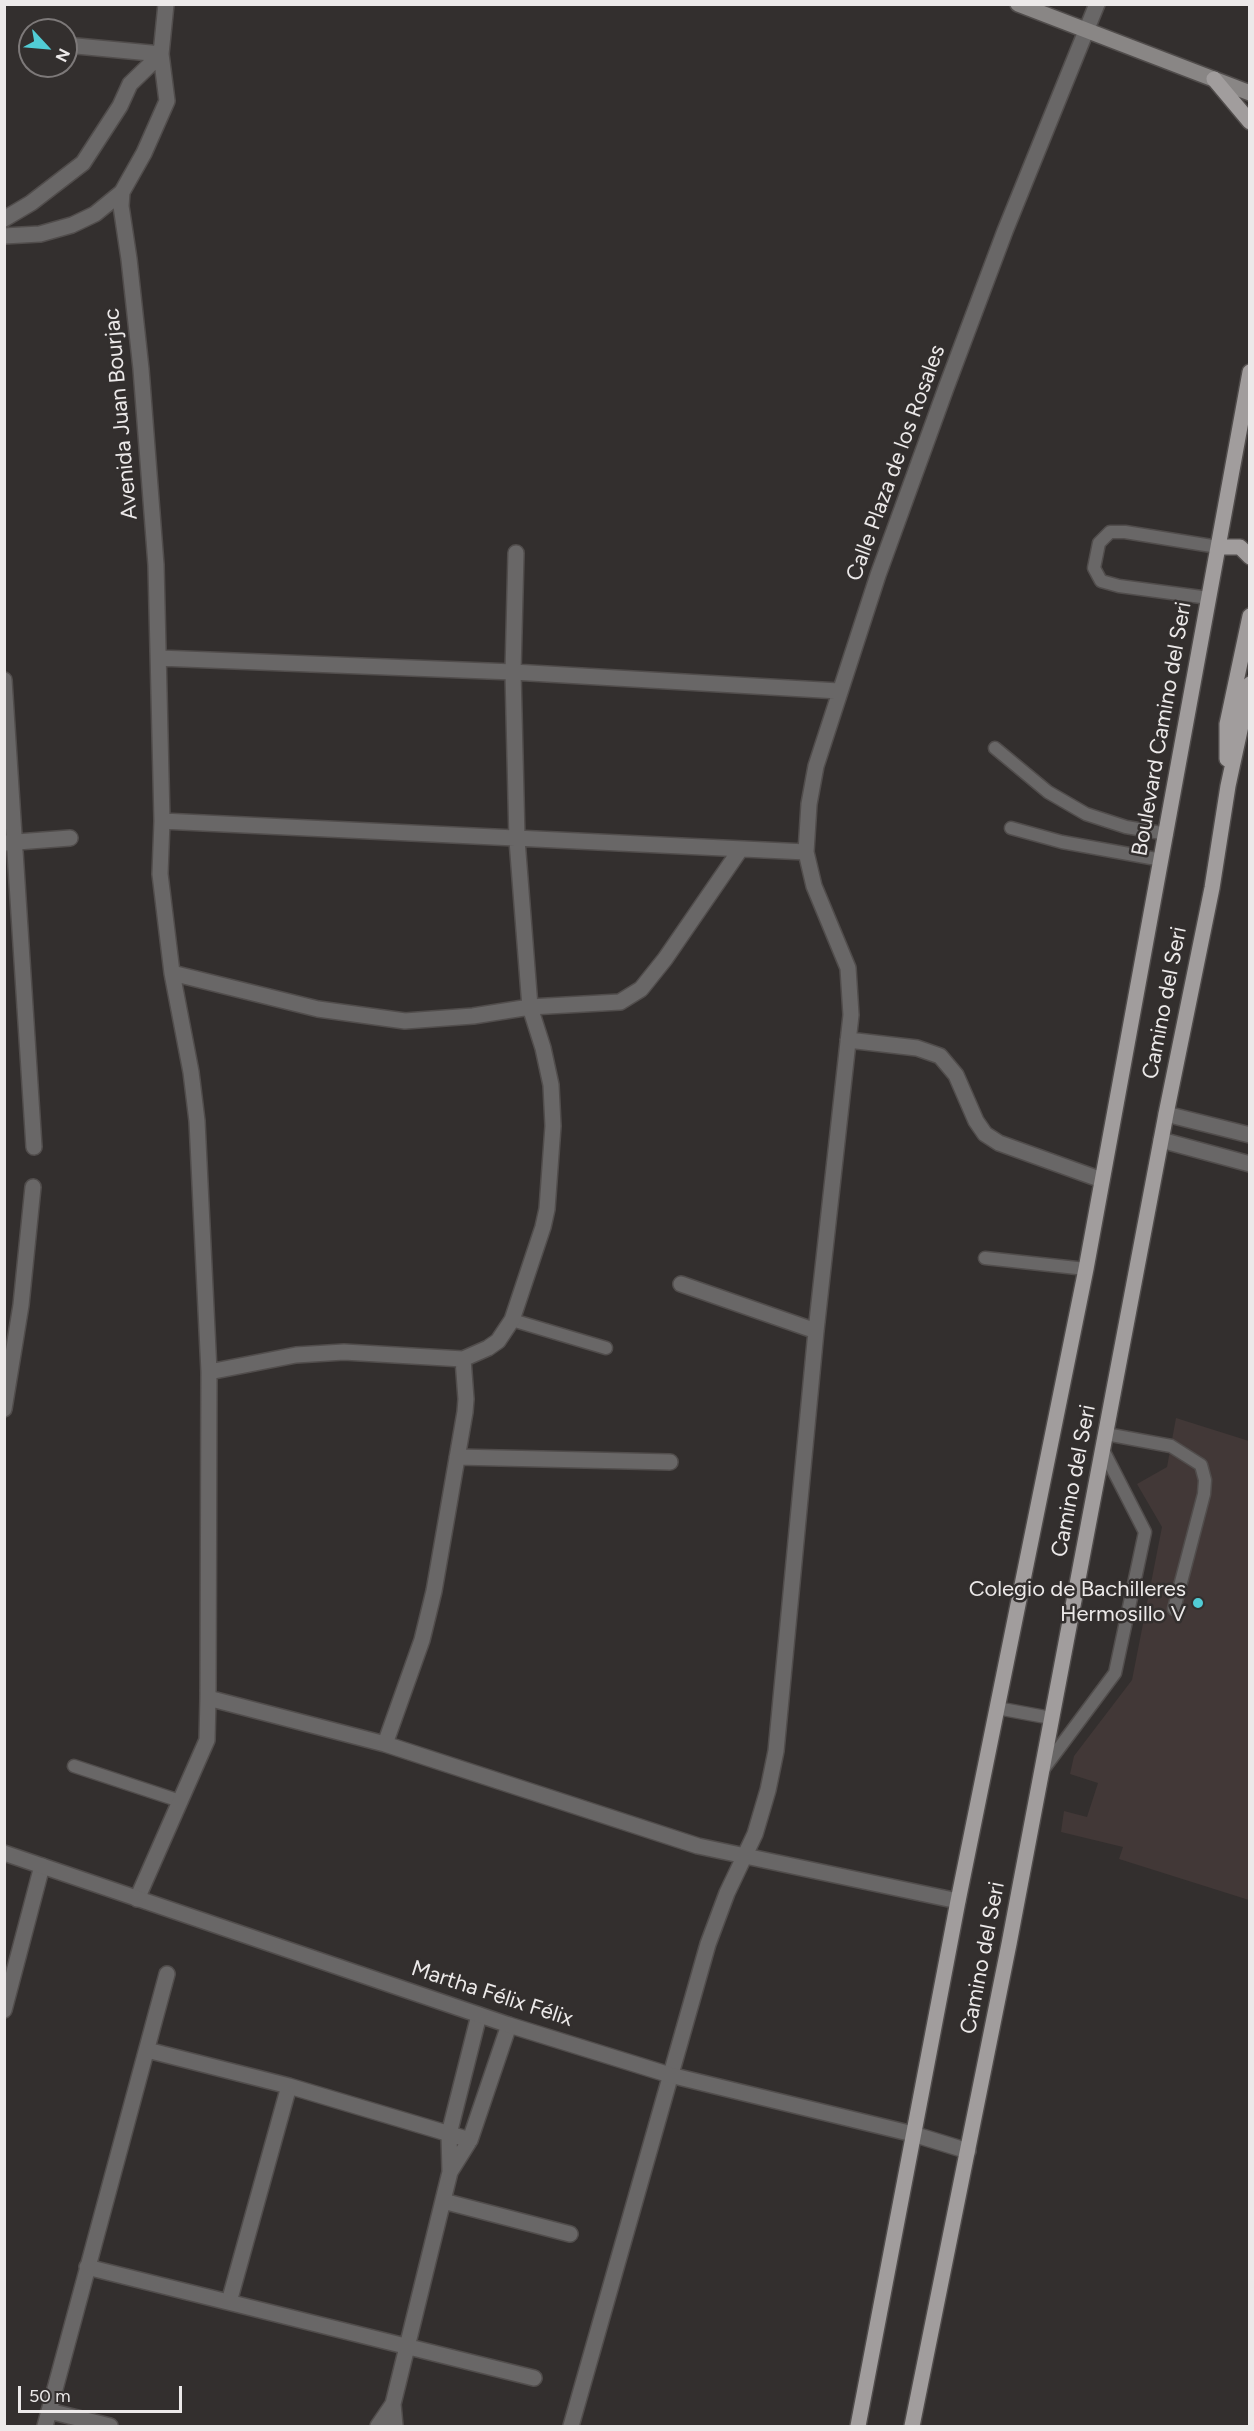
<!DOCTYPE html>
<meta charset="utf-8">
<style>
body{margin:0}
#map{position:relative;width:1254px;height:2431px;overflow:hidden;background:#332f2e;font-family:Figtree,sans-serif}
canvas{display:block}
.frame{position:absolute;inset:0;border:6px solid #ece9e9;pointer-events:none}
.north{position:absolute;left:18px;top:18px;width:60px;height:60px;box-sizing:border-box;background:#332f2e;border:2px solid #7d7979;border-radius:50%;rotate:116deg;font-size:16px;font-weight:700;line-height:24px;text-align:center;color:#ece9e9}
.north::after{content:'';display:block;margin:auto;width:21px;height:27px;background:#51ccd5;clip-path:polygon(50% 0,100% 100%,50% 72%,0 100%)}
.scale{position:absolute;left:18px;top:2386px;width:164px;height:27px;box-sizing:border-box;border:3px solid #ece9e9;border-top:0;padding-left:8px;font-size:18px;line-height:21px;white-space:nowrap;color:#ece9e9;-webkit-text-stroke:4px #332f2e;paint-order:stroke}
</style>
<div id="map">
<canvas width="1254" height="2431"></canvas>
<div class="frame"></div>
<div class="north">N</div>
<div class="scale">50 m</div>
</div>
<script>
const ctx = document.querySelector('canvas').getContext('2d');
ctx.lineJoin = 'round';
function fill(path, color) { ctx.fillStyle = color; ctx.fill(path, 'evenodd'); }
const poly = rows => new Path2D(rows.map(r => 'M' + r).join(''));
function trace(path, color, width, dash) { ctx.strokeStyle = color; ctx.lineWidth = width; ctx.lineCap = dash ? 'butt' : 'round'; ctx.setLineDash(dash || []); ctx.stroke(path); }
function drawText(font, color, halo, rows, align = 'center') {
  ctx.font = font + ' Figtree,sans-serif'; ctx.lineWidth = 5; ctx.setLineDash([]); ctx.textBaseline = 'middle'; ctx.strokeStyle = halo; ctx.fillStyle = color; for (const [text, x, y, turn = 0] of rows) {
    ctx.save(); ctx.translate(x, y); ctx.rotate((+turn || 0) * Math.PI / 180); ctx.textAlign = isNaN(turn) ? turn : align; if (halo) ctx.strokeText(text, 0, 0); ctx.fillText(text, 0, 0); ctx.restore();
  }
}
fill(poly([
 [1176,1418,1249,1441,1249,1900,1119,1859,1123,1847,1061,1832,1064,1811,1087,1817,1098,1783,1070,1774,1074,1756,1132,1680,1162,1527,1137,1484,1167,1467]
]), '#423837');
const service = poly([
 [1209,598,1119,586,1101,581,1094,568,1099,543,1110,532,1125,532,1218,547],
 [995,748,1048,792,1086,814,1126,827,1167,834],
 [1011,828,1062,842,1162,860],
 [985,1258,1086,1269],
 [512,1320,606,1348],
 [1106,1434,1171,1446,1201,1465,1205,1480,1204,1494,1174,1609],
 [997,1708,1051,1718],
 [74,1766,180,1801],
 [1042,1771,1115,1673,1145,1532,1103,1450]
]);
const minor = poly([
 [29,42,30,42],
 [66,45,161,54],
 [4,219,31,203,83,163,120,106,130,84,161,54],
 [4,236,40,234,72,225,95,214,122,192],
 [516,553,513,672,517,840,530,1007,620,1002,641,989,665,959,740,850],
 [159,658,513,672,839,691],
 [4,680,34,1147],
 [162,821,806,852],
 [4,843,70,838],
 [172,973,318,1009,405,1021,473,1016,530,1007,543,1048,551,1085,553,1126,547,1209,543,1227,512,1320,498,1341,488,1348,463,1359],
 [848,1040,917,1048,940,1056,956,1075,976,1121,985,1134,999,1143,1102,1180],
 [1166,1114,1250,1135],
 [1161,1140,1250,1164],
 [681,1284,816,1331],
 [209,1372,296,1355,344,1352,463,1359,466,1399,465,1412,434,1591,422,1640,385,1744],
 [4,1409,21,1305,33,1187],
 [457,1457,670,1462],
 [208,1698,385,1744,698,1846,958,1901],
 [137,1899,207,1740,208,1698,209,1372,197,1121,191,1072,172,973,160,874,162,821,156,565,141,369,129,259,121,206,122,192,144,153,167,101,161,54,166,4],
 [4,2010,42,1866],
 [147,2050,289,2086,470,2140],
 [450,2172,470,2140,509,2025],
 [443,2201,570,2234],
 [87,2267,534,2378],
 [229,2302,289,2086],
 [393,2404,395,2426],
 [49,2411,110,2426],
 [45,2426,167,1974],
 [378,2426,393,2404,407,2347,450,2172,449,2134,479,2015],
 [571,2426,708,1944,727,1893,755,1834,768,1790,776,1751,816,1331,851,1015,848,968,814,886,806,852,809,804,816,766,878,575,946,388,1005,231,1097,4]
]);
const tertiary = poly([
 [4,1853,509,2025,670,2075,913,2134,968,2151]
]);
const secondary = poly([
 [1018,4,1250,93]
]);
const primary = poly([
 [1214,79,1250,122],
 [1218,547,1240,547,1250,557],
 [1227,759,1227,724,1250,616],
 [858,2426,958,1901,1086,1269,1250,372],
 [912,2426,1009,1944,1166,1114,1212,888,1228,786,1250,684]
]);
trace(service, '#514d4c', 15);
trace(minor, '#514d4c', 18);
trace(tertiary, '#514d4c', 18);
trace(secondary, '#514d4c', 18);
trace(primary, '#514d4c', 18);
trace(service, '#696767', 12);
trace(minor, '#696767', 15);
trace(tertiary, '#696767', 15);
trace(secondary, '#898685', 15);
trace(primary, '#a19d9d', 15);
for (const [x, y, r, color] of [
 [1198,1603,6,"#51ccd5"]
]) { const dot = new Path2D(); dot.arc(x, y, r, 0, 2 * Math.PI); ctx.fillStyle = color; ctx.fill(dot); trace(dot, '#332f2e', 2); }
drawText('22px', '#ece9e9', '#332f2e', [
 ["Avenida Juan Bourjac",121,414,-95],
 ["Calle Plaza de los Rosales",896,463,-70],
 ["Boulevard Camino del Seri",1162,729,-80],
 ["Camino del Seri",1165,1003,-79],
 ["Camino del Seri",1074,1481,-79],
 ["Camino del Seri",983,1958,-79],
 ["Martha Félix Félix",492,1994,18]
]);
drawText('22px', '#ece9e9', '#332f2e', [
 ["Colegio de Bachilleres",1186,1590],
 ["Hermosillo V",1186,1615]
], 'right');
</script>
